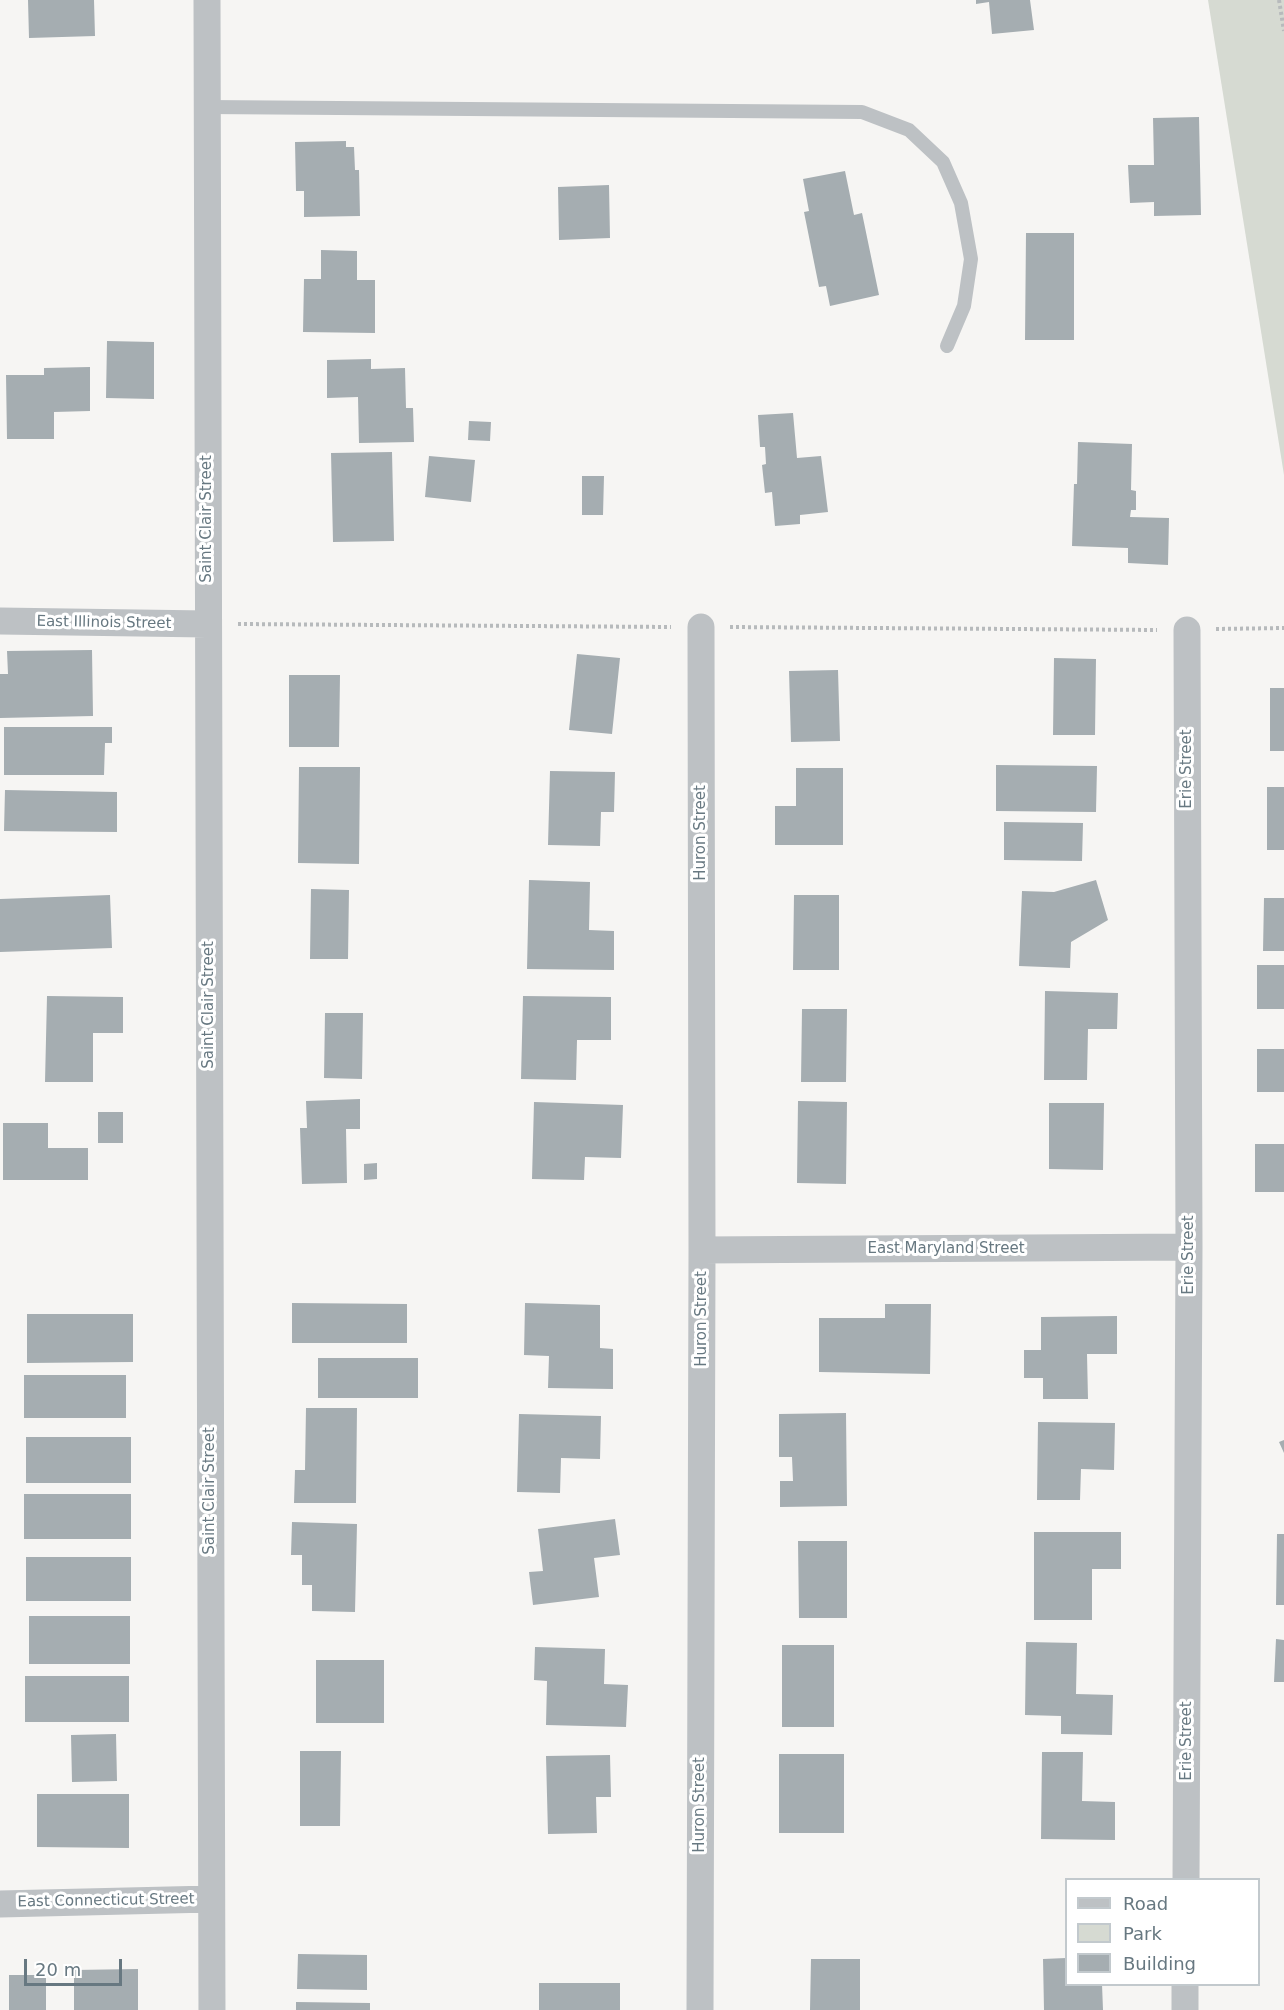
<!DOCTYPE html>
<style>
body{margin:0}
#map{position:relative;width:1284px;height:2010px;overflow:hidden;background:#f6f5f3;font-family:"DejaVu Sans",sans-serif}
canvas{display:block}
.legend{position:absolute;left:1065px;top:1878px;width:195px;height:108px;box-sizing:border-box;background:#fff;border:2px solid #c2c9cd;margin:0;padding:8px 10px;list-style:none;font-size:18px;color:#677881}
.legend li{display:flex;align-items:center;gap:12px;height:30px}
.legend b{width:30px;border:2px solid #c2c9cd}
.scale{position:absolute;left:24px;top:1959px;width:98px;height:27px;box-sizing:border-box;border:3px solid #677881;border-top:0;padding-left:8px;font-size:18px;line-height:21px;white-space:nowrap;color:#677881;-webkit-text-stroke:4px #fff;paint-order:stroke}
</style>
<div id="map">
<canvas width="1284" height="2010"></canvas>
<ul class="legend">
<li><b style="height:8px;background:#bdc1c4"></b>Road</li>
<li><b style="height:16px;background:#d6dad2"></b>Park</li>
<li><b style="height:16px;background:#a5adb1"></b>Building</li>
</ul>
<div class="scale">20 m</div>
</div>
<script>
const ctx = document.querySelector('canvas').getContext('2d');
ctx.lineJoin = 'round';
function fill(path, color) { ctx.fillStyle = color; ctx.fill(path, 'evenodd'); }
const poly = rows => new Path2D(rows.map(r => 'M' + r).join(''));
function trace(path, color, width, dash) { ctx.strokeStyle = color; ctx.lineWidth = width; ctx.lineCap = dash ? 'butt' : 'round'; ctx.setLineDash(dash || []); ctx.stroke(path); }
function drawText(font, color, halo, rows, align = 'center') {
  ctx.font = font + ' "DejaVu Sans",sans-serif'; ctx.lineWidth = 6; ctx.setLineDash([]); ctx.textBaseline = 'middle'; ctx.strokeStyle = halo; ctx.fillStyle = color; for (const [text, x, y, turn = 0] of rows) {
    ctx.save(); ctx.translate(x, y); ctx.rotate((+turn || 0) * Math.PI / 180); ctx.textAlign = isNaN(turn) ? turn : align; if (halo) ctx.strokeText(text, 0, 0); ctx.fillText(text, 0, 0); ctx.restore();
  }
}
fill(poly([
 [1208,0,1284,0,1284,475]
]), '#d6dad2');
fill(poly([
 [28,0,94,0,95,36,29,38],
 [976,0,1030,0,1034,30,992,34,989,2,976,4],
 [1199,117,1201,215,1154,216,1154,202,1130,203,1128,165,1154,165,1153,118],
 [346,141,346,147,354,147,355,170,359,170,360,216,304,217,304,191,296,191,295,142],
 [845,171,854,215,862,213,879,295,830,306,826,286,819,287,804,212,809,211,803,179],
 [609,185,610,238,559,240,558,187],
 [1026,233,1074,233,1074,340,1025,340],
 [321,250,357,251,357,280,375,280,375,333,303,332,304,279,321,279],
 [107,341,154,342,154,399,106,398],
 [371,359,371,369,405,368,406,408,413,408,414,442,359,443,358,397,327,398,327,360],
 [90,367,90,411,54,412,54,439,7,439,6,375,44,375,44,368],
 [793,413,797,458,821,456,828,512,800,515,800,524,775,526,772,492,765,493,762,465,766,464,765,447,760,447,758,415],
 [469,421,491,422,490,441,468,440],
 [1078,442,1132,444,1131,490,1136,491,1136,510,1131,510,1130,517,1169,518,1168,565,1128,563,1128,548,1072,546,1074,484,1077,484],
 [392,452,394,541,333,542,331,453],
 [429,456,475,460,471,502,425,497],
 [582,476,604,476,603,515,582,515],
 [92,650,93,716,0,718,0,674,8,674,7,651],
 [577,654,620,658,612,734,569,730],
 [1054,658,1096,659,1095,735,1053,735],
 [838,670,840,741,791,742,789,671],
 [289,675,340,675,339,747,289,747],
 [1270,688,1284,688,1284,751,1270,751],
 [4,727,112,727,112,743,105,743,104,775,4,775],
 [996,765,1097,766,1096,812,996,811],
 [299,767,360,767,359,864,298,863],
 [796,768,843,768,843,845,775,845,775,806,796,806],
 [550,771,615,772,614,812,601,812,600,846,548,845],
 [1267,787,1284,787,1284,850,1267,850],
 [5,790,117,792,117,832,4,831],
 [1004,822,1083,823,1082,861,1004,860],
 [529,880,590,882,589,930,614,931,614,970,527,969],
 [1096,880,1108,920,1071,942,1070,968,1019,966,1022,891,1054,892],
 [311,889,349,890,348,959,310,959],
 [110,895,112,948,0,952,0,899],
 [794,895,839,895,839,970,793,970],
 [1264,898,1284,898,1284,951,1263,951],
 [1257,965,1284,965,1284,1009,1257,1009],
 [1045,991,1118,993,1117,1029,1088,1029,1087,1080,1044,1080],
 [47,996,123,997,123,1033,93,1033,93,1082,45,1082],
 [523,996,611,997,611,1040,577,1040,576,1080,521,1079],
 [802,1009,847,1009,846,1082,801,1082],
 [325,1013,363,1013,362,1079,324,1078],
 [1257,1049,1284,1049,1284,1092,1257,1092],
 [360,1099,360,1129,346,1129,347,1183,302,1184,300,1128,307,1128,306,1101],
 [798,1101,847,1102,846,1184,797,1183],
 [534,1102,623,1105,621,1158,585,1157,584,1180,532,1179],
 [1049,1103,1104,1103,1103,1170,1049,1169],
 [98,1112,123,1112,123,1143,98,1143],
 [3,1123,48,1123,48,1148,88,1148,88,1180,3,1180],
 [1255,1144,1284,1144,1284,1192,1255,1192],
 [377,1163,377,1179,364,1180,364,1164],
 [292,1303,407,1304,407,1343,292,1343],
 [525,1303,600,1305,600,1348,613,1349,613,1389,548,1388,549,1356,524,1355],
 [885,1304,931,1304,930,1374,819,1372,819,1318,885,1318],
 [27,1314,133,1314,133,1362,27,1363],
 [1117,1316,1117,1354,1087,1354,1088,1399,1043,1399,1043,1378,1024,1378,1024,1350,1041,1350,1041,1317],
 [318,1358,418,1358,418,1398,318,1398],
 [24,1375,126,1375,126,1418,24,1418],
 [306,1408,357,1408,356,1503,294,1503,295,1470,305,1470],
 [846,1413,847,1506,780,1507,780,1481,793,1481,792,1457,779,1457,779,1414],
 [519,1414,601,1416,600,1459,561,1458,560,1493,517,1492],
 [1038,1422,1115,1423,1114,1470,1081,1469,1080,1500,1037,1500],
 [26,1437,131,1437,131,1483,26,1483],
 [1284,1440,1284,1453,1279,1442],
 [24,1494,131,1494,131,1539,24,1539],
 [615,1519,620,1555,594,1558,599,1597,533,1605,529,1572,543,1571,538,1529],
 [292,1522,357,1524,355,1612,312,1611,312,1585,302,1585,302,1555,291,1555],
 [1034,1532,1121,1532,1121,1569,1092,1569,1092,1620,1034,1620],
 [1277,1534,1284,1534,1284,1605,1276,1605],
 [798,1541,847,1541,847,1618,799,1618],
 [26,1557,131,1557,131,1601,26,1601],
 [29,1616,130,1616,130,1664,29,1664],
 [1276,1639,1284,1640,1284,1682,1274,1682],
 [1026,1642,1077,1643,1076,1694,1113,1695,1112,1735,1061,1734,1061,1716,1025,1715],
 [782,1645,834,1645,834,1727,782,1727],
 [535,1647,605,1649,604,1684,628,1685,626,1727,546,1725,547,1681,534,1680],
 [316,1660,384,1660,384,1723,316,1723],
 [25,1676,129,1676,129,1722,25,1722],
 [116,1734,117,1781,72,1782,71,1735],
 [300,1751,341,1751,340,1826,300,1826],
 [1042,1752,1083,1752,1082,1801,1115,1802,1115,1840,1041,1839],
 [779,1754,844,1754,844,1833,779,1833],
 [610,1755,611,1797,596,1797,597,1833,548,1834,546,1756],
 [37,1794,129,1794,129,1848,37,1847],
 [298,1954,367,1955,367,1990,297,1989],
 [1066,1958,1066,1984,1102,1984,1103,2010,1044,2010,1043,1959],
 [811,1959,860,1959,860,2010,810,2010],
 [138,1969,138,2010,74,2010,74,1970],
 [9,1975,46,1975,46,2010,9,2010],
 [539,1983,620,1983,620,2010,539,2010],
 [296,2002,370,2003,370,2010,296,2010]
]), '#a5adb1');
trace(poly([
 [1279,0,1284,31],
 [238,624,671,627],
 [730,627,1157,630],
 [1216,629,1284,628]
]), '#b7babc', 4, [3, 3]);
trace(poly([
 [207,107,862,112,909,130,943,162,961,203,971,259,964,306,947,346]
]), '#bdc1c4', 14);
trace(poly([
 [207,0,212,2010],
 [0,621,207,624],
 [702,1250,1189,1247],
 [1186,1880,1189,1247,1187,630],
 [0,1904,211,1899],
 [700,2010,702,1250,701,627],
 [1185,2010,1185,1984]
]), '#bdc1c4', 27);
drawText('15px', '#677881', '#fff', [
 ["Saint Clair Street",207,519,-90],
 ["East Illinois Street",104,623,1],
 ["Erie Street",1187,769,-90],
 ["Huron Street",701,833,-90],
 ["Saint Clair Street",209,1005,-90],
 ["East Maryland Street",946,1249],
 ["Erie Street",1189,1255,-90],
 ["Huron Street",702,1319,-90],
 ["Saint Clair Street",210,1491,-90],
 ["Erie Street",1187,1741,-90],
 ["Huron Street",700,1805,-90],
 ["East Connecticut Street",106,1901,-1]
]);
</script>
